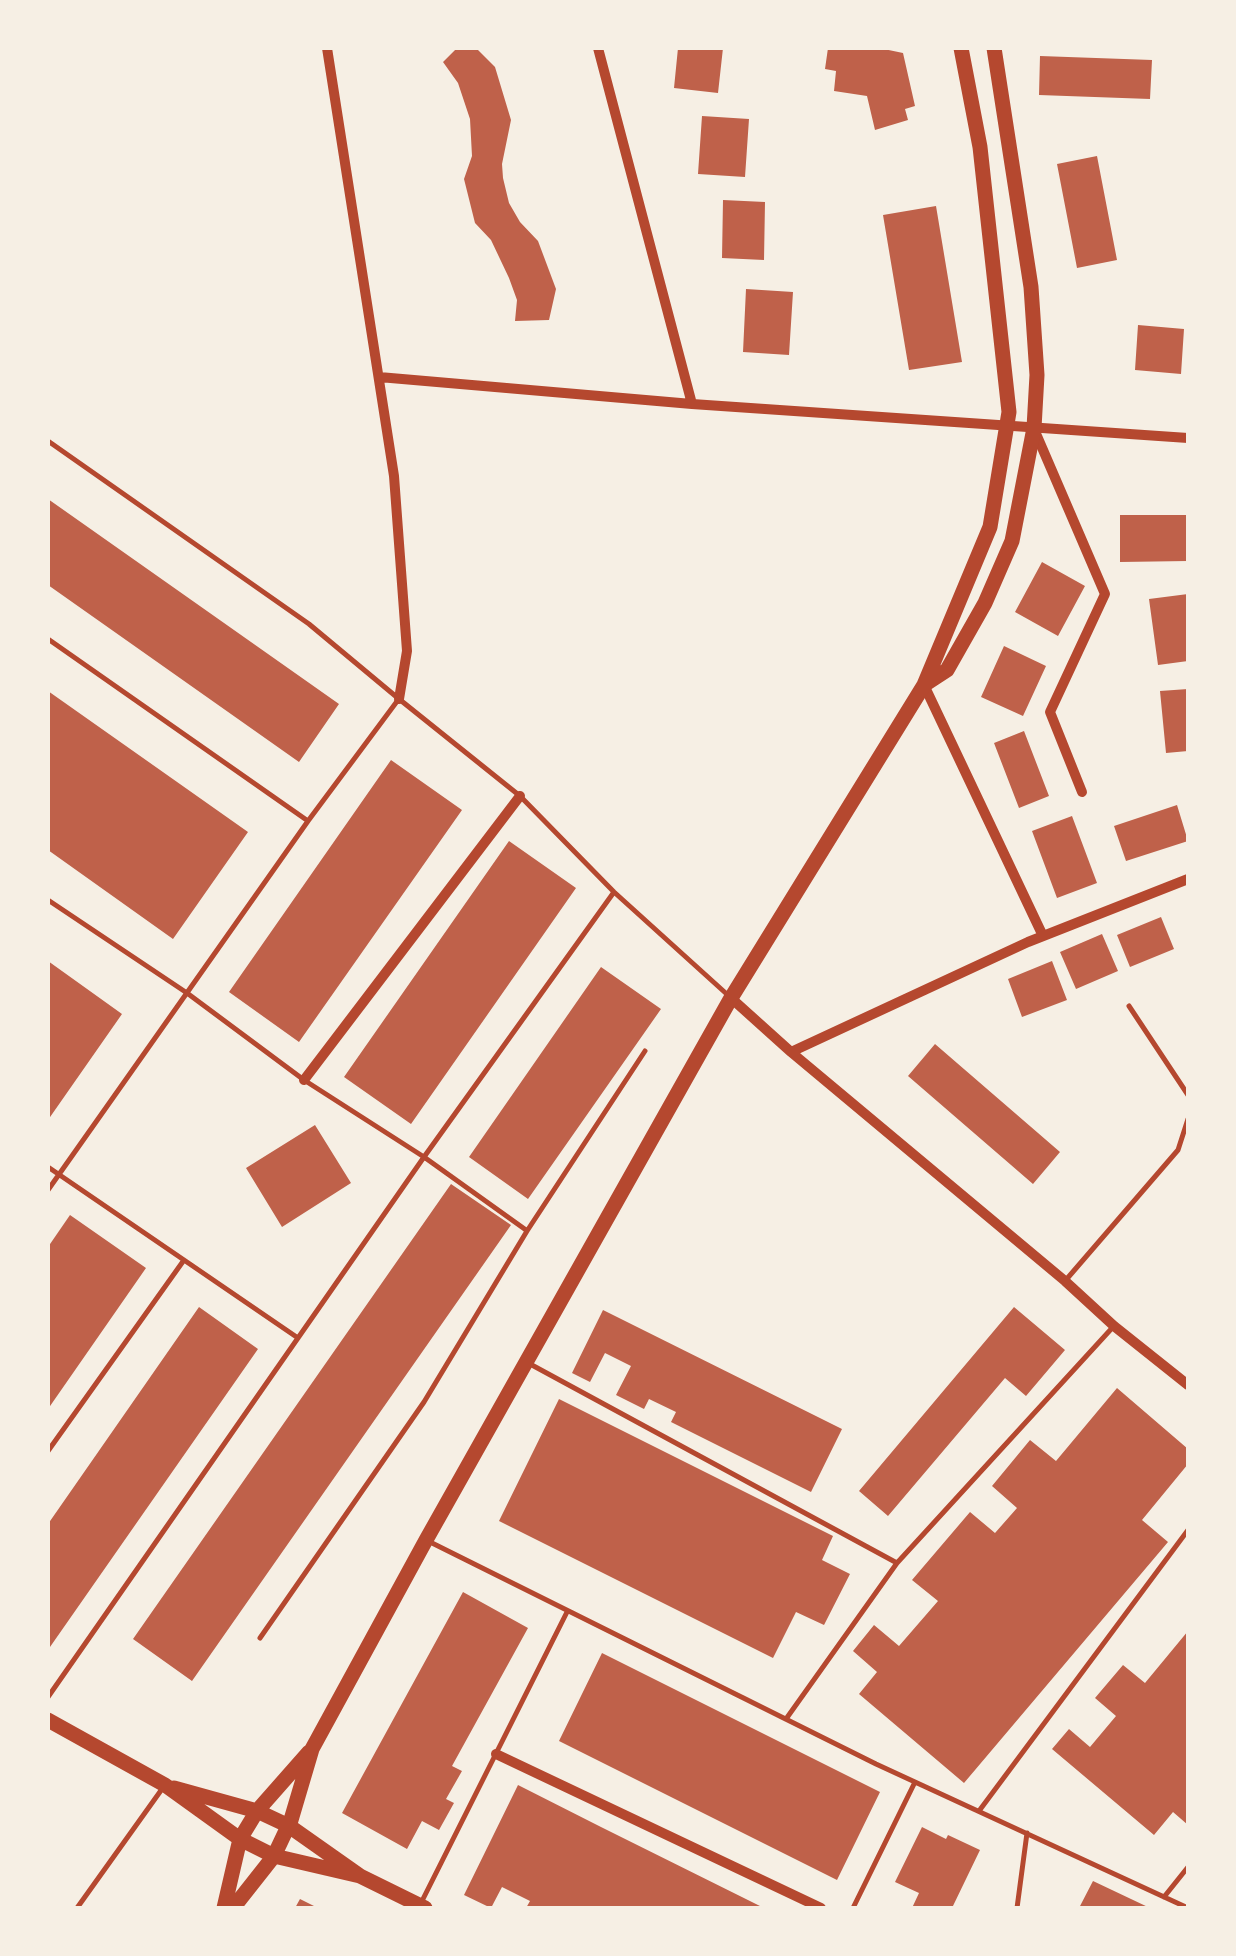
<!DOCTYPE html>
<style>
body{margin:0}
#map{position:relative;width:1236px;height:1956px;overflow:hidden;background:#f6efe4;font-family:Commissioner,sans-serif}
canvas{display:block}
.frame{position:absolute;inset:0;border:50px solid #f6efe4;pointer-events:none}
</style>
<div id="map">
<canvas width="1236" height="1956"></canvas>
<div class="frame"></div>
</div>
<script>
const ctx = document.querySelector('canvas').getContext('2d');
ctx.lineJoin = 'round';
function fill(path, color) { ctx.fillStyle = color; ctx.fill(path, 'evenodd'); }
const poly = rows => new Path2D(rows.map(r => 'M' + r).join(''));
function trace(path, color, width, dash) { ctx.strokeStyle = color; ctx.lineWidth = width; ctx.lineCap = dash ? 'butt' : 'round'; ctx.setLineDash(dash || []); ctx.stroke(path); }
fill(poly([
 [457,48,476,48,495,67,511,120,502,164,503,178,509,203,520,222,538,241,556,289,549,320,515,321,517,300,509,278,491,240,475,223,464,179,472,156,470,119,458,83,443,62],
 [678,48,723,48,718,93,674,88],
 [828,48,879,48,903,53,915,106,905,109,908,120,875,130,867,96,834,91,836,71,825,69],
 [1040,56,1152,60,1150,99,1039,95],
 [702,116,749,119,745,177,698,174],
 [1097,156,1117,260,1077,268,1057,164],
 [723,200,765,202,764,260,722,258],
 [936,206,962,362,909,370,883,215],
 [746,289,793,292,789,355,743,352],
 [1138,325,1184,329,1181,374,1135,370],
 [48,499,339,704,299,762,48,585],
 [1120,515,1188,515,1188,561,1120,562],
 [1042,562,1085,586,1058,636,1015,612],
 [1188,594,1188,661,1158,665,1149,599],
 [1004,646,1046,666,1023,716,981,697],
 [1188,689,1188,751,1166,753,1160,691],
 [48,691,248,832,173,939,48,850],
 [1024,731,1049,796,1019,808,994,743],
 [391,760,462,810,299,1042,229,992],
 [1177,805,1188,841,1126,861,1114,826],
 [1072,816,1097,883,1057,898,1032,831],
 [509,841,576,888,411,1124,344,1077],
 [1161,917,1174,949,1130,967,1117,935],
 [1102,934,1118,971,1076,989,1060,952],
 [48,961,122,1014,48,1120],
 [1052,961,1067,1000,1022,1017,1008,979],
 [601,967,661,1009,528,1199,469,1157],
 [935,1044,1060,1152,1033,1184,908,1076],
 [315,1125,351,1183,282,1227,246,1168],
 [451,1184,511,1225,192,1681,133,1639],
 [70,1215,146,1268,48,1409,48,1247],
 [199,1307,258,1349,50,1647,48,1646,48,1524],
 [1014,1307,1065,1350,1026,1396,1005,1378,888,1516,859,1491],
 [603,1310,842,1429,811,1492,671,1422,676,1412,649,1399,644,1409,616,1395,631,1366,605,1353,590,1382,572,1373],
 [1117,1388,1188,1449,1188,1464,1142,1520,1168,1542,964,1783,859,1694,877,1672,853,1651,874,1625,899,1646,938,1601,912,1580,970,1512,995,1533,1017,1508,992,1486,1030,1440,1056,1461],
 [559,1399,833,1536,822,1560,850,1574,824,1625,796,1612,773,1658,499,1521],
 [463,1592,528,1628,452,1766,462,1771,446,1799,454,1803,439,1830,422,1821,407,1849,342,1813],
 [1188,1631,1188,1825,1173,1812,1154,1835,1052,1749,1069,1729,1090,1747,1116,1716,1095,1698,1123,1665,1145,1683],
 [602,1653,880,1792,837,1880,559,1741],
 [518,1785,601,1827,764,1908,526,1908,530,1901,502,1887,491,1908,464,1895],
 [922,1827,946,1839,948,1835,980,1850,952,1908,912,1908,919,1893,895,1882],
 [1093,1881,1150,1908,1079,1908],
 [300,1899,318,1908,295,1908]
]), '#bf614a');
trace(poly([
 [48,441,309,624,399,699,520,796,614,892,730,997],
 [48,639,308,821],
 [48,900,187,993,304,1080,424,1157,526,1230],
 [1129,1006,1188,1095],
 [48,1167,298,1338],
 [48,1190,308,821,398,700],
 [1065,1281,1178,1150,1188,1119],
 [530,1364,897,1563],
 [48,1451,184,1260],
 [430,1542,876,1764,1188,1908],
 [260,1638,424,1402,527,1231,645,1051],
 [48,1697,424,1157,614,892],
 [786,1719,897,1563,1113,1327],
 [979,1811,1188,1530],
 [1164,1897,1188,1867],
 [422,1901,567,1612],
 [77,1908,162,1789],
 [853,1908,915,1782],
 [1017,1908,1027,1833]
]), '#b5482f', 5);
trace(poly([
 [327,48,394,476,407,651,399,699],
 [598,48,692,404],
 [379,377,692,404,1188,438],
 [1034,429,1105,594,1050,712,1082,792],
 [924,685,1043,936],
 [731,998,791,1052,1065,1281,1114,1326,1188,1385],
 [791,1052,1028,942,1188,879],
 [304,1080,520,796],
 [496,1754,821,1908]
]), '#b5482f', 10);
trace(poly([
 [924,685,947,670,985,603,1012,541,1034,428,1037,375,1031,287,994,48],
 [48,1720,165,1785,240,1839,274,1856,360,1876],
 [174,1788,257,1811,289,1826,360,1876,425,1908],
 [224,1908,240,1839,257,1811,309,1752],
 [233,1908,274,1856,291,1820,312,1749,426,1540,731,998,924,685,990,527,1009,412,980,147,961,48]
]), '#b5482f', 15);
</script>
